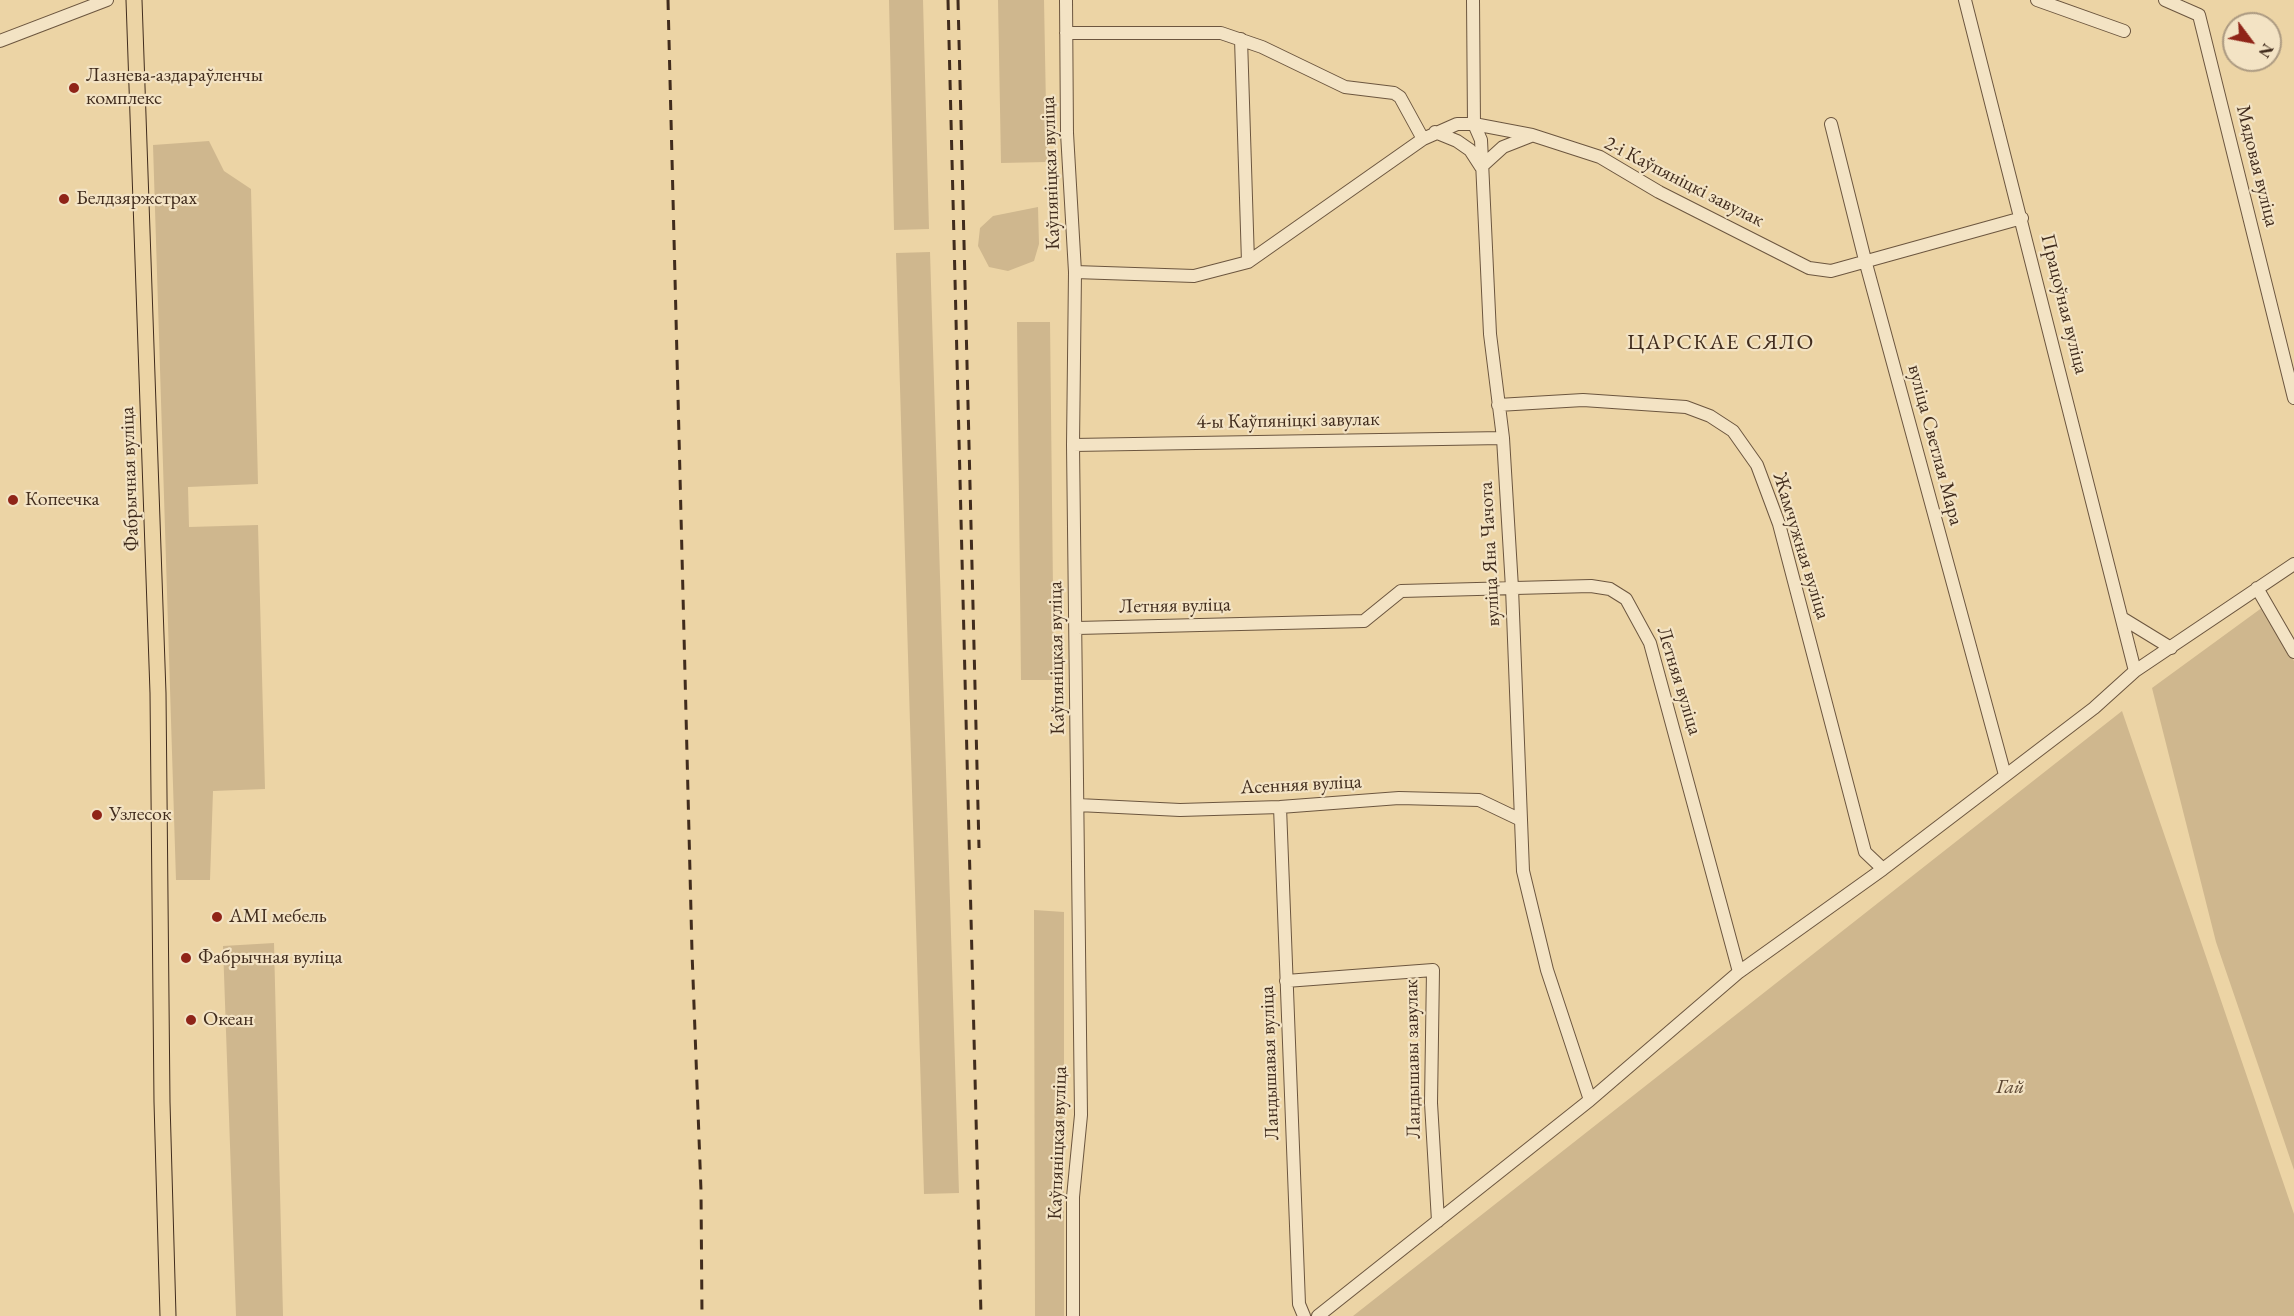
<!DOCTYPE html>
<meta charset="utf-8">
<style>
body{margin:0}
#map{position:relative;width:2294px;height:1316px;overflow:hidden;background:#ecd4a5;font-family:"EB Garamond",serif}
canvas{display:block}
.north{position:absolute;left:2222px;top:12px;width:60px;height:60px;box-sizing:border-box;background:#f3e3c4;border:2px solid #ac9a81;border-radius:50%;rotate:122deg;font-size:16px;font-weight:700;line-height:24px;text-align:center;color:#412c1d}
.north::after{content:'';display:block;margin:auto;width:21px;height:27px;background:#8f2418;clip-path:polygon(50% 0,100% 100%,50% 72%,0 100%)}
</style>
<div id="map">
<canvas width="2294" height="1316"></canvas>
<div class="north">N</div>
</div>
<script>
const ctx = document.querySelector('canvas').getContext('2d');
ctx.lineJoin = 'round';
function fill(path, color) { ctx.fillStyle = color; ctx.fill(path, 'evenodd'); }
const poly = rows => new Path2D(rows.map(r => 'M' + r).join(''));
function trace(path, color, width, dash) { ctx.strokeStyle = color; ctx.lineWidth = width; ctx.lineCap = dash ? 'butt' : 'round'; ctx.setLineDash(dash || []); ctx.stroke(path); }
function drawText(font, color, halo, rows, align = 'center') {
  ctx.font = font + ' "EB Garamond",serif'; ctx.lineWidth = 4.5; ctx.setLineDash([]); ctx.textBaseline = 'middle'; ctx.strokeStyle = halo; ctx.fillStyle = color; for (const [text, x, y, turn = 0] of rows) {
    ctx.save(); ctx.translate(x, y); ctx.rotate((+turn || 0) * Math.PI / 180); ctx.textAlign = isNaN(turn) ? turn : align; if (halo) ctx.strokeText(text, 0, 0); ctx.fillText(text, 0, 0); ctx.restore();
  }
}
fill(poly([
 [889,0,923,0,929,229,894,230],
 [998,0,1044,0,1047,162,1001,163],
 [209,141,224,171,251,189,258,484,188,487,189,527,258,525,265,789,213,791,210,880,176,880,153,145],
 [1038,207,1039,244,1034,261,1008,271,989,267,978,246,980,228,993,216],
 [930,252,959,1193,924,1194,896,253],
 [1017,322,1050,322,1054,680,1021,680],
 [2263,607,2294,661,2294,1170,2216,942,2152,688],
 [2122,711,2294,1214,2294,1316,1353,1316],
 [1034,910,1064,912,1064,1316,1035,1316],
 [274,943,283,1316,236,1316,223,946]
]), '#cfb78e');
const minor = poly([
 [1066,0,1067,133,1075,272,1073,445,1081,1115,1073,1197,1073,1316],
 [1473,0,1474,124,1481,140,1490,334,1503,438,1512,588,1523,871,1547,970,1590,1100],
 [1965,0,2135,671],
 [2037,0,2124,31],
 [2165,0,2199,15,2294,398],
 [1066,33,1221,33,1262,47,1345,87,1394,93,1400,97,1423,139],
 [1241,39,1248,262],
 [0,41,107,0],
 [1831,124,1865,260,2005,775],
 [1435,132,1457,141,1470,150,1481,167,1503,147,1531,136],
 [1075,272,1194,276,1248,262,1423,139,1457,124,1474,124,1532,135,1600,157,1659,192,1809,268,1831,271,2022,218],
 [1498,405,1583,400,1686,407,1710,416,1733,431,1757,465,1779,524,1865,852,1883,869],
 [1073,445,1503,438],
 [2257,588,2294,652],
 [2122,618,2171,648],
 [1077,628,1364,621,1401,591,1591,586,1610,589,1626,599,1650,643,1739,972],
 [1078,805,1180,810,1280,807,1399,798,1479,800,1521,820],
 [1280,807,1299,1304,1304,1316],
 [1286,981,1433,970,1431,1103,1438,1221],
 [1318,1316,1590,1100,1739,972,1883,869,2094,708,2135,671,2294,564]
]);
const major = poly([
 [134,0,158,693,162,1102,168,1316]
]);
trace(minor, '#6c563f', 14);
trace(major, '#412c1d', 17);
trace(minor, '#f3e3c4', 12);
trace(major, '#ecd4a5', 15);
trace(poly([
 [668,0,692,952,701,1191,702,1316],
 [948,0,981,1316],
 [958,0,979,848]
]), '#412c1d', 3, [10, 10]);
for (const [x, y, r, color] of [
 [74,88,6,"#8f2418"],
 [64,199,6,"#8f2418"],
 [13,500,6,"#8f2418"],
 [97,815,6,"#8f2418"],
 [217,917,6,"#8f2418"],
 [186,958,6,"#8f2418"],
 [191,1020,6,"#8f2418"]
]) { const dot = new Path2D(); dot.arc(x, y, r, 0, 2 * Math.PI); ctx.fillStyle = color; ctx.fill(dot); trace(dot, '#f3e3c4', 2); }
drawText('20px', '#412c1d', '#f3e3c4', [
 ["Лазнева-аздараўленчы",86,76],
 ["комплекс",86,99],
 ["Белдзяржстрах",76,199],
 ["Копеечка",25,500],
 ["Узлесок",109,815],
 ["AMI мебель",229,917],
 ["Фабрычная вуліца",198,958],
 ["Океан",203,1020]
], 'left');
drawText('20px', '#412c1d', '#f3e3c4', [
 ["Мядовая вуліца",2257,166,76],
 ["Каўпяніцкая вуліца",1051,173,-92],
 ["2-і Каўпяніцкі завулак",1684,182,27],
 ["Працоўная вуліца",2064,304,76],
 ["4-ы Каўпяніцкі завулак",1288,421,-1],
 ["вуліца Светлая Мара",1935,445,75],
 ["Фабрычная вуліца",130,479,-92],
 ["Жамчужная вуліца",1801,546,73],
 ["вуліца Яна Чачота",1490,554,-93],
 ["Летняя вуліца",1175,606,-1],
 ["Каўпяніцкая вуліца",1057,658,-91],
 ["Летняя вуліца",1679,681,73],
 ["Асенняя вуліца",1301,785,-3],
 ["Ландышавы завулак",1413,1059,-91],
 ["Ландышавая вуліца",1270,1063,-92],
 ["Каўпяніцкая вуліца",1058,1143,-88]
]);
drawText('italic 20px', '#5d4834', '#f3e3c4', [
 ["Гай",2010,1088]
]);
ctx.letterSpacing = '1.5px';
drawText('22px', '#412c1d', '#f3e3c4', [
 ["ЦАРСКАЕ СЯЛО",1721,343]
]);
ctx.letterSpacing = '0px';
</script>
